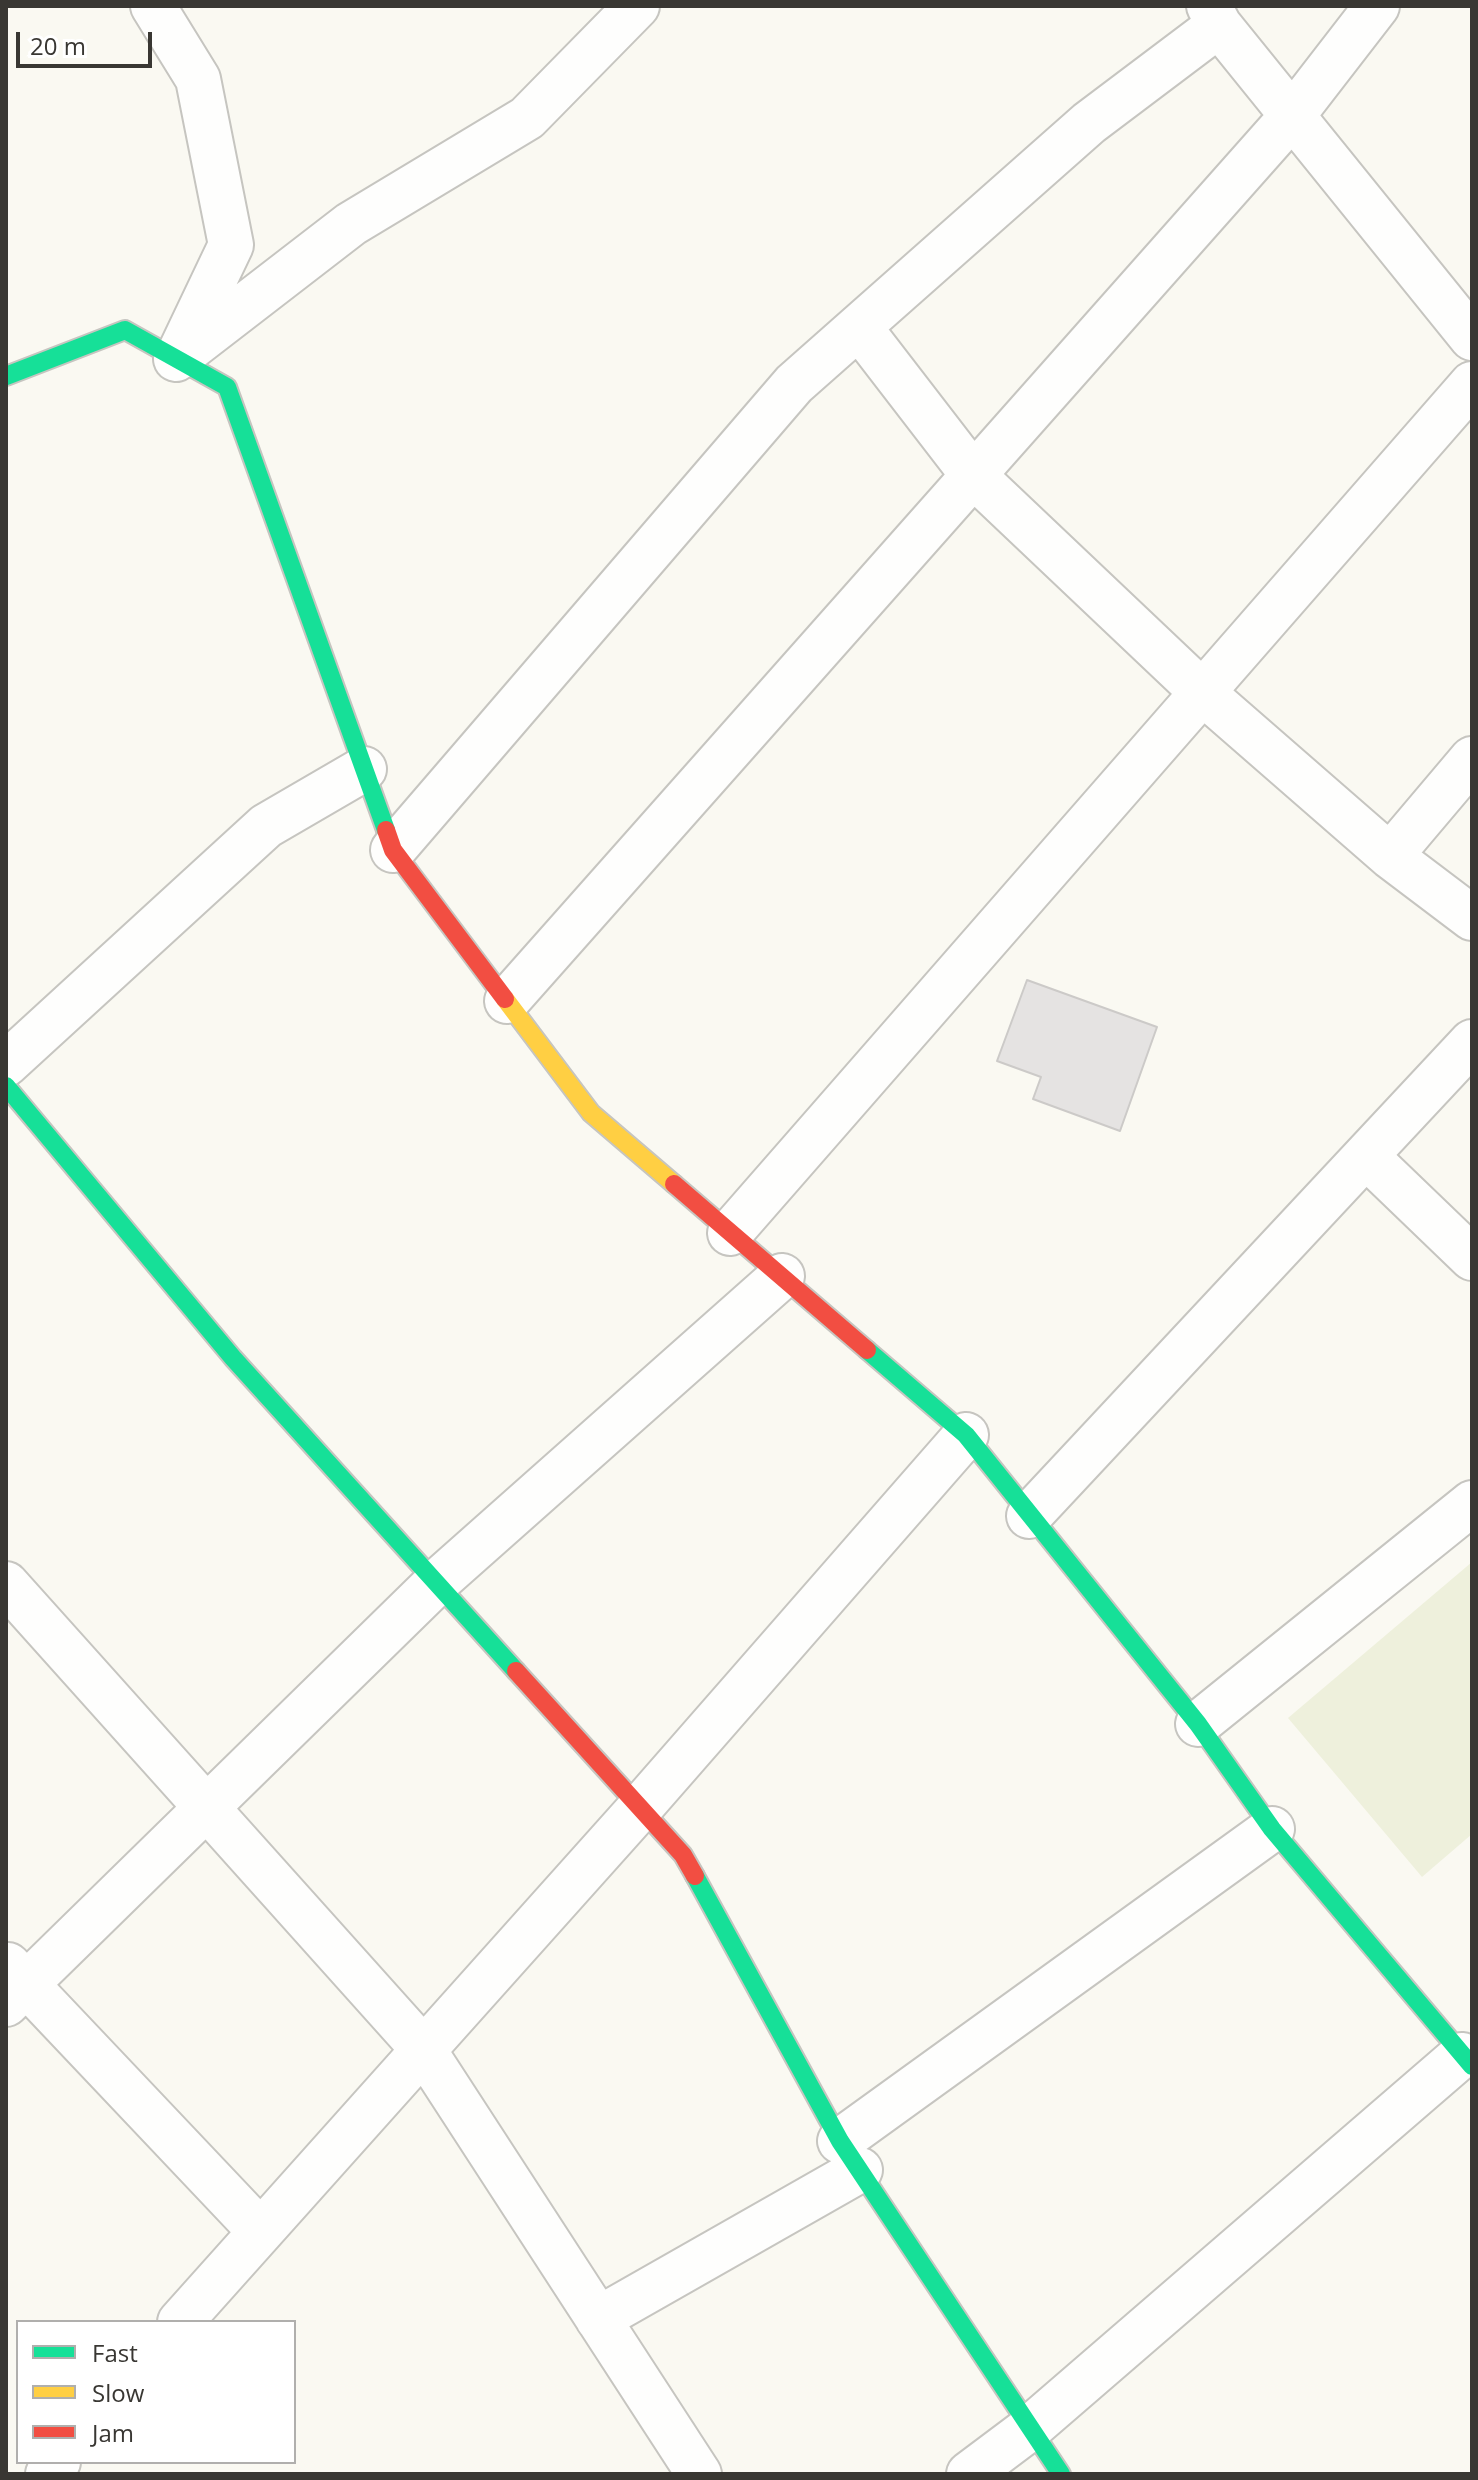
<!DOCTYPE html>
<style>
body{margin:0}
#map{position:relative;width:1478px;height:2480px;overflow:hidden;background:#faf9f2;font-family:"Open Sans",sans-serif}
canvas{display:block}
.frame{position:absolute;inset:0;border:8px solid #393733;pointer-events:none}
.legend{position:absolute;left:16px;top:2320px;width:280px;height:144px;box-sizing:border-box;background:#fff;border:2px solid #b0afad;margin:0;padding:10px 14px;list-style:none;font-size:24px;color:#393733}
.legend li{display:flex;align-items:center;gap:16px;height:40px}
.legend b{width:40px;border:2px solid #b0afad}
.scale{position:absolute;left:16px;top:32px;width:136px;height:36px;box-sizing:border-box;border:4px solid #393733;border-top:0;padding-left:10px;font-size:24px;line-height:28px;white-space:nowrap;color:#393733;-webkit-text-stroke:6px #fff;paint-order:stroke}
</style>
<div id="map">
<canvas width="1478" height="2480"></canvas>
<div class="frame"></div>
<ul class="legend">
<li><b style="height:10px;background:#16e098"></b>Fast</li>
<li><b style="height:10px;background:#ffcf43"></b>Slow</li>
<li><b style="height:10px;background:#f24e42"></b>Jam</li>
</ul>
<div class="scale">20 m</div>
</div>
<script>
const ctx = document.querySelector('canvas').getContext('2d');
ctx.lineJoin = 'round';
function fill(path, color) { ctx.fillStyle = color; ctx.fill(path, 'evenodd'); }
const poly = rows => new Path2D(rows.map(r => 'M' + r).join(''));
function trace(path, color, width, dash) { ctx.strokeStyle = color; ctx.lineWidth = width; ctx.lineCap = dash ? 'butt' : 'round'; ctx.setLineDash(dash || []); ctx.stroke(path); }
fill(poly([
 [1472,1562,1472,1834,1422,1877,1288,1718]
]), '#eef0dc');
const building = poly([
 [1027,980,1157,1027,1120,1131,1033,1099,1041,1077,997,1061,1027,980]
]);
fill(building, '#e5e3e2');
trace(building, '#cccac8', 2);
const street = poly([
 [153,6,198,79,231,245,181,350],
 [1209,6,1219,25,1472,338],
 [859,327,973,475,1203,693,1390,856,1472,918],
 [176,359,351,224,527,118,637,6],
 [393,850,794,384,1089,123,1219,25],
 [1390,856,1472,759],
 [507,1001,1292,116,1377,6],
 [6,1064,266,826,364,769],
 [1366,1156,1472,1258],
 [730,1233,1472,384],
 [1029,1516,1472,1042],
 [6,1584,423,2049,699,2474],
 [1198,1724,1472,1503],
 [8,1965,260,2231],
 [6,2004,436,1583,782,1276],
 [840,2141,1272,1829],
 [598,2319,860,2170],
 [180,2322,639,1809,966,1435],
 [48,2474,58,2462],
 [969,2474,1029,2429,1462,2055]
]);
const fast = poly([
 [6,376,125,330,227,387,386,830],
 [6,1086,233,1358,516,1671],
 [867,1350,966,1435,1198,1724,1272,1829,1472,2066],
 [695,1876,840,2141,1061,2474]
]);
const slow = poly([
 [505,999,591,1113,674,1184]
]);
const jam = poly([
 [386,830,393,850,505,999],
 [674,1184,867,1350],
 [516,1671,683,1855,695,1876]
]);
trace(street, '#c6c5c0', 48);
trace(fast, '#c6c5c0', 22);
trace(slow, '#c6c5c0', 22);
trace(jam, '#c6c5c0', 22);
trace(street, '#fefefd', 44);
trace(fast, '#16e098', 18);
trace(slow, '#ffcf43', 18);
trace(jam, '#f24e42', 18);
</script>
